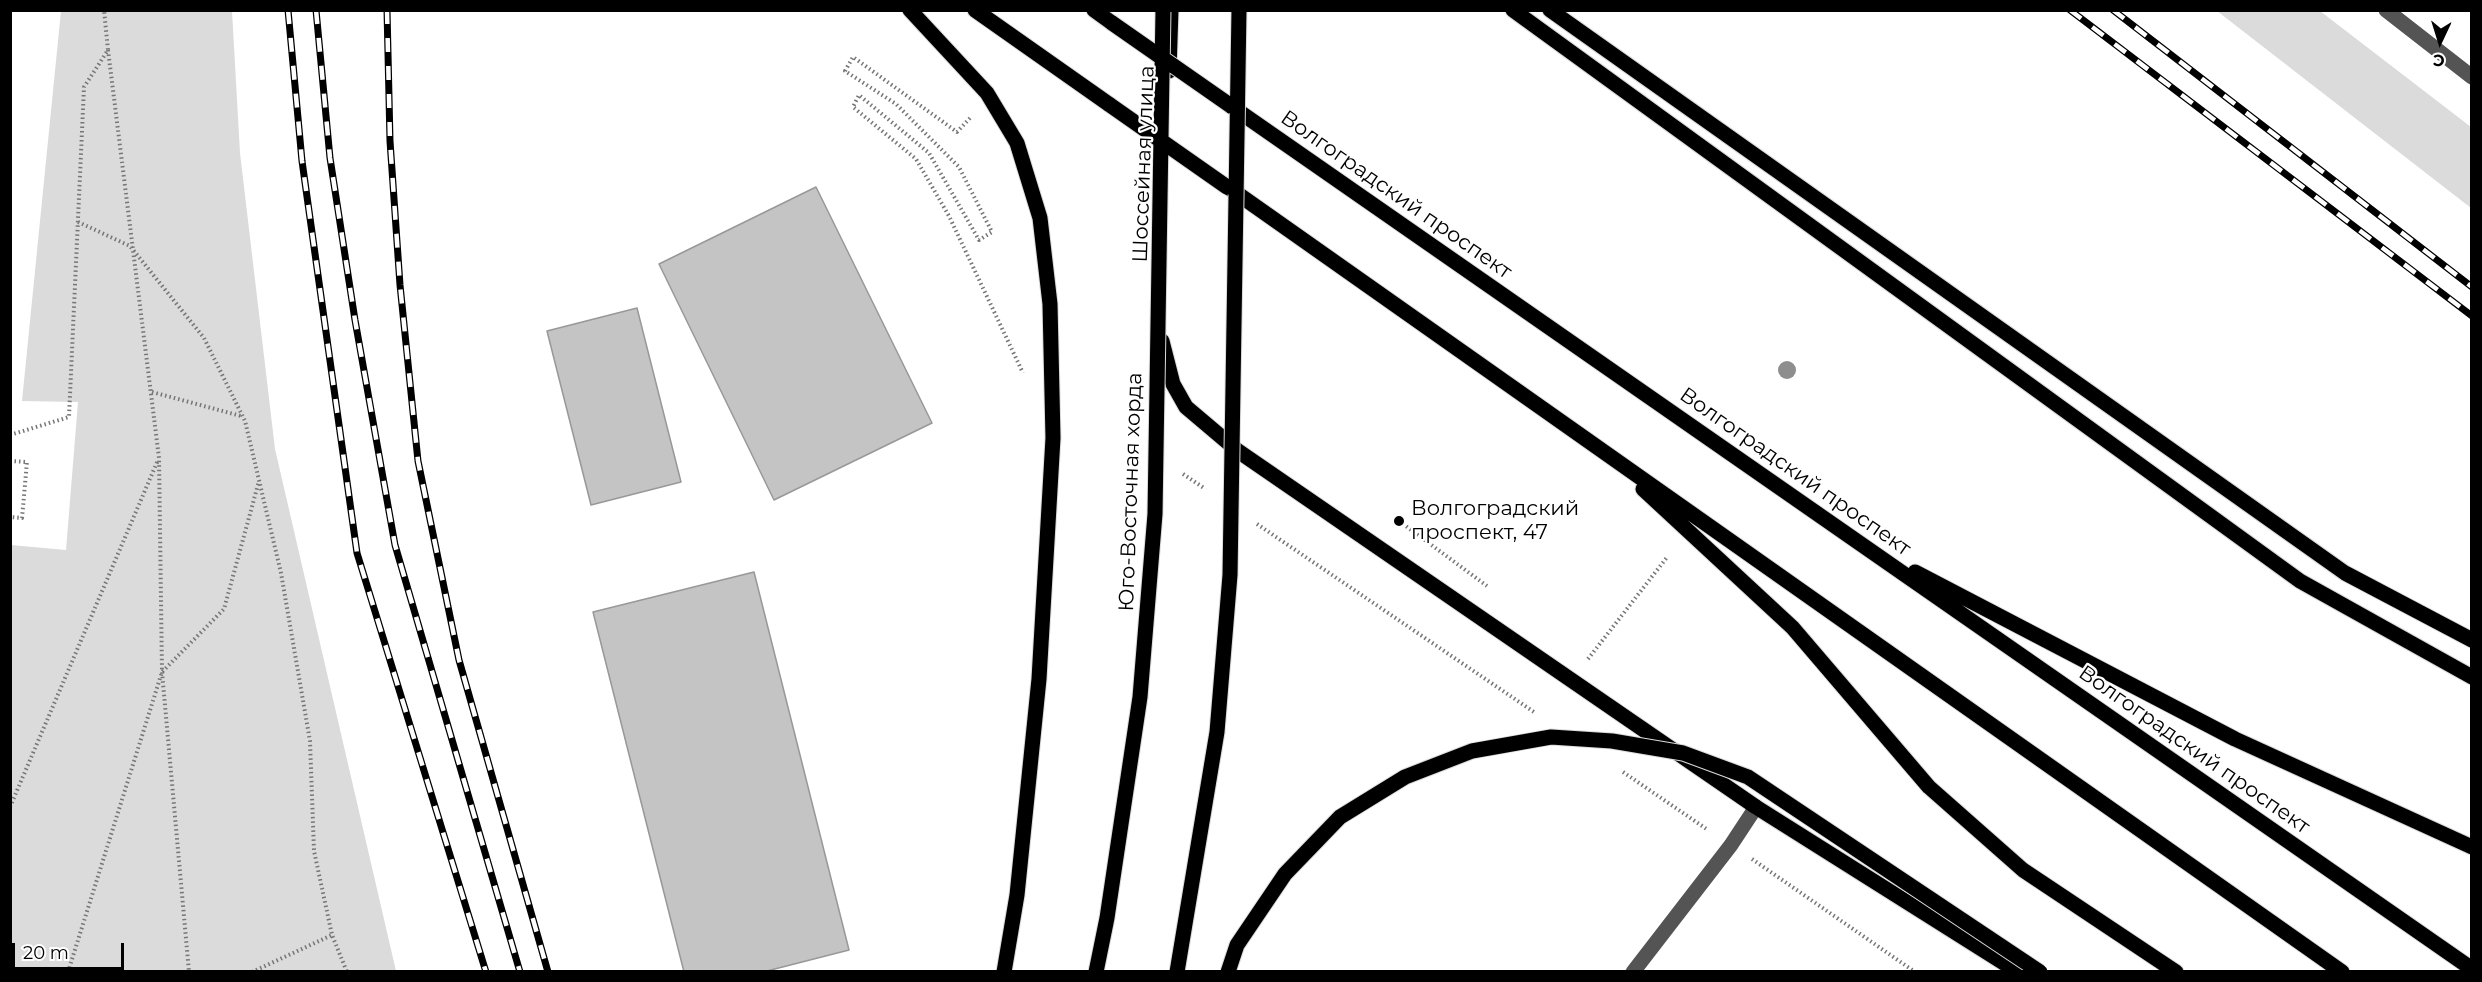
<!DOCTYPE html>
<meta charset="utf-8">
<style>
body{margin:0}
#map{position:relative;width:2482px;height:982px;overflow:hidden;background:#fff;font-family:Montserrat,sans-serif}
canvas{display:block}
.frame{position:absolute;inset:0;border:12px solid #000;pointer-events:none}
.north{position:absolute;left:2410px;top:12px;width:60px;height:60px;-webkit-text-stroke:4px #fff;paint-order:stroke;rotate:184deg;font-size:16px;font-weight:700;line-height:24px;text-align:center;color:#000}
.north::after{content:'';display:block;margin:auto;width:21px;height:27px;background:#000;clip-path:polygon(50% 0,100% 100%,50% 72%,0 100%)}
.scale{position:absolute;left:12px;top:943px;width:112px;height:27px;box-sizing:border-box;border:3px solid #000;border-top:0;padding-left:8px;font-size:18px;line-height:21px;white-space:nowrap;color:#000;-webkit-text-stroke:4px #fff;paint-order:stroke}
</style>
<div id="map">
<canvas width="2482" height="982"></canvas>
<div class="frame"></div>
<div class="north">С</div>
<div class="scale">20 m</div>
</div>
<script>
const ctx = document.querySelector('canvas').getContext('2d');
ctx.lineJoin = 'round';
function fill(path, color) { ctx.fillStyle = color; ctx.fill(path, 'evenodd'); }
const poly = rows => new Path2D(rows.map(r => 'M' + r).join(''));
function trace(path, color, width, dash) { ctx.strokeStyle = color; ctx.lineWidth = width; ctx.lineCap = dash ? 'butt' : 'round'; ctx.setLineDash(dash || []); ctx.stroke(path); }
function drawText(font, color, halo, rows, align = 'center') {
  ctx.font = font + ' Montserrat,sans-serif'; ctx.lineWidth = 4.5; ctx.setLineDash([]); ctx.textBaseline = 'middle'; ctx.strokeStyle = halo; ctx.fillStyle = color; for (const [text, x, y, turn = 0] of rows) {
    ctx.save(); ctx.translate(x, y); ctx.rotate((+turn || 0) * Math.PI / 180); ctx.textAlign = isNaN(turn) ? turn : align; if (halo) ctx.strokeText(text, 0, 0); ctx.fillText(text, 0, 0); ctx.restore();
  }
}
fill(poly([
 [61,11,232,11,240,153,275,449,396,971,11,971,11,545,66,550,78,402,22,401],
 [2217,11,2320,11,2471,127,2471,208]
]), '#dbdbdb');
const building = poly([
 [816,187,932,423,774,500,659,264,816,187],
 [637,308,681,482,591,505,547,331,637,308],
 [754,572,849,950,763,972,684,972,593,612,754,572]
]);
fill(building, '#c4c4c4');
trace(building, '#989898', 1.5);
const major = poly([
 [910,10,987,93,1017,143,1040,218,1050,304,1053,438,1039,679,1017,895,1004,972],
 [975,10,1110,105],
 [1094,10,1112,23],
 [1513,10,2300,581,2472,677],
 [1550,10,2345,573,2472,640],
 [1169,71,1171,10],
 [1231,106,2472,969],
 [1228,187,2342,972],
 [1162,341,1173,384,1186,407,1238,451,1756,807,2018,972],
 [1643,489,1793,628,1929,787,2023,870,2176,972],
 [1915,572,2235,739,2472,847]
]);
trace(major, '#dbdbdb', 17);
trace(poly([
 [108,50,159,458,162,672,189,972],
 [970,118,957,132,853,57,845,71,896,104,959,167,992,232,979,240,929,153,859,95,853,107,916,159,949,216,1023,373],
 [78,222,130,246,204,338,245,421,281,573,310,741,314,851,332,935,347,972],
 [152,392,241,416],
 [10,435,69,417,84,87,108,50,104,10],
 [10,461,27,462,22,518,10,517],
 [1183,474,1204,488],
 [1399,521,1487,586],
 [1257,524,1534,712],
 [1588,659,1668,556],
 [1623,772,1708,830],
 [10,807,158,460],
 [1752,859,1915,972],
 [68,972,162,672,224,609,259,481],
 [252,972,332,935]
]), '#767676', 4, [1.5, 3]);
trace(poly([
 [2386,10,2472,77],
 [1633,972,1731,845,1756,807]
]), '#545454', 15);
trace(major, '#000', 15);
const rail = poly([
 [288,10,302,161,357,553,486,972],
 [316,10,330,158,355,320,395,545,520,972],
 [387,10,390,141,400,285,418,461,459,660,548,972],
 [2070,10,2472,316],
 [2113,10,2472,287]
]);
trace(rail, '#000', 7);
trace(rail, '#fff', 4.5, [14]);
const majorBridge = poly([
 [1112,23,1231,106],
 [1110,105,1227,187],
 [1096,972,1107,918,1140,697,1155,514,1163,10],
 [1177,972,1217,732,1230,575,1239,10],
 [1228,972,1237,945,1285,874,1340,817,1405,777,1472,751,1551,737,1612,741,1683,753,1748,777,2040,972]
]);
trace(majorBridge, '#dbdbdb', 17, []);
trace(majorBridge, '#000', 15);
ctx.fillStyle = '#8e8e8e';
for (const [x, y] of [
 [1787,370]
]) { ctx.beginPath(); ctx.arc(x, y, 9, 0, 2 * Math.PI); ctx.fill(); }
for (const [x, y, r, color] of [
 [1399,521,6,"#000"]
]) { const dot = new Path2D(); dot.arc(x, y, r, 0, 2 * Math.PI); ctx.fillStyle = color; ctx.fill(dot); trace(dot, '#fff', 2); }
drawText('21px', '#000', '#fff', [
 ["Шоссейная улица",1144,164,-88],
 ["Волгоградский проспект",1396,195,35],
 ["Волгоградский проспект",1795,472,35],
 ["Юго-Восточная хорда",1131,492,-88],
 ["Волгоградский проспект",2194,750,35]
]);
drawText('21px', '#000', '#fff', [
 ["Волгоградский",1411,509],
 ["проспект, 47",1411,533]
], 'left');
</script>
